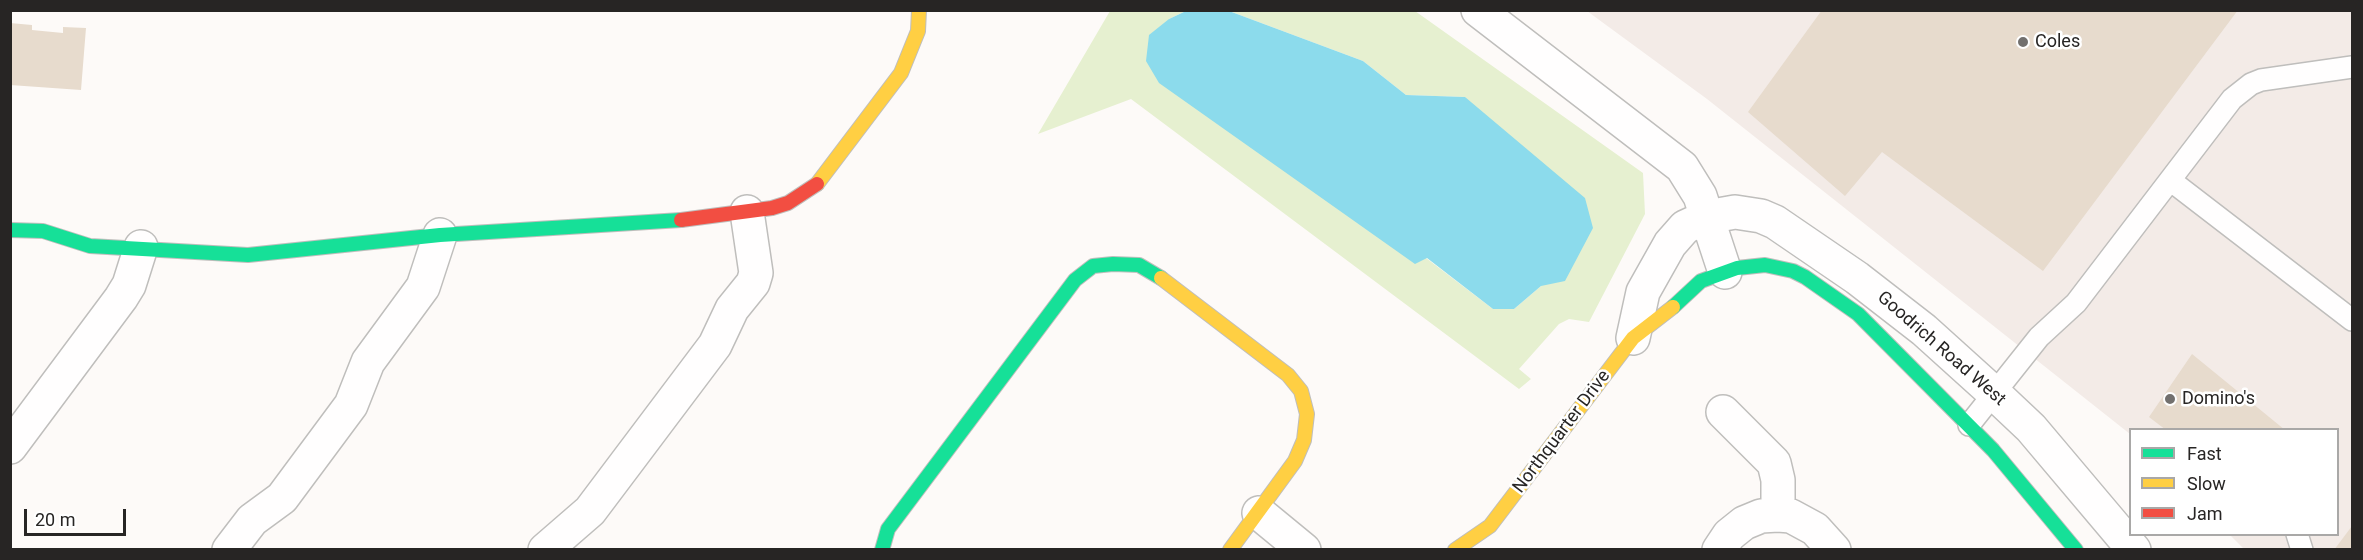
<!DOCTYPE html>
<style>
body{margin:0}
#map{position:relative;width:2363px;height:560px;overflow:hidden;background:#fdfaf8;font-family:Roboto,sans-serif}
canvas{display:block}
.frame{position:absolute;inset:0;border:12px solid #272524;pointer-events:none}
.legend{position:absolute;left:2129px;top:428px;width:210px;height:108px;box-sizing:border-box;background:#fff;border:2px solid #a9a8a7;margin:0;padding:8px 10px;list-style:none;font-size:18px;color:#272524}
.legend li{display:flex;align-items:center;gap:12px;height:30px}
.legend b{width:30px;border:2px solid #a9a8a7}
.scale{position:absolute;left:24px;top:509px;width:102px;height:27px;box-sizing:border-box;border:3px solid #272524;border-top:0;padding-left:8px;font-size:18px;line-height:21px;white-space:nowrap;color:#272524;-webkit-text-stroke:4px #fff;paint-order:stroke}
</style>
<div id="map">
<canvas width="2363" height="560"></canvas>
<div class="frame"></div>
<ul class="legend">
<li><b style="height:8px;background:#16e098"></b>Fast</li>
<li><b style="height:8px;background:#ffcf43"></b>Slow</li>
<li><b style="height:8px;background:#f24e42"></b>Jam</li>
</ul>
<div class="scale">20 m</div>
</div>
<script>
const ctx = document.querySelector('canvas').getContext('2d');
ctx.lineJoin = 'round';
function fill(path, color) { ctx.fillStyle = color; ctx.fill(path, 'evenodd'); }
const poly = rows => new Path2D(rows.map(r => 'M' + r).join(''));
function trace(path, color, width, dash) { ctx.strokeStyle = color; ctx.lineWidth = width; ctx.lineCap = dash ? 'butt' : 'round'; ctx.setLineDash(dash || []); ctx.stroke(path); }
function drawText(font, color, halo, rows, align = 'center') {
  ctx.font = font + ' Roboto,sans-serif'; ctx.lineWidth = 5; ctx.setLineDash([]); ctx.textBaseline = 'middle'; ctx.strokeStyle = halo; ctx.fillStyle = color; for (const [text, x, y, turn = 0] of rows) {
    ctx.save(); ctx.translate(x, y); ctx.rotate((+turn || 0) * Math.PI / 180); ctx.textAlign = isNaN(turn) ? turn : align; if (halo) ctx.strokeText(text, 0, 0); ctx.fillText(text, 0, 0); ctx.restore();
  }
}
fill(poly([
 [1587,11,2352,11,2352,549,2244,549,2230,535,2338,534,2338,430,2130,430,2130,434,1707,99]
]), '#f3ebe7');
fill(poly([
 [1110,11,1186,11,1169,19,1426,258,1493,309,1514,309,1541,286,1465,97,1406,95,1363,61,1229,11,1415,11,1643,173,1645,214,1589,322,1569,319,1559,324,1519,369,1531,379,1519,389,1131,99,1038,134]
]), '#e6f0d0');
fill(poly([
 [1186,11,1229,11,1363,61,1406,95,1465,97,1585,198,1593,228,1565,281,1541,286,1514,309,1493,309,1427,258,1415,264,1159,83,1146,61,1149,35,1169,19]
]), '#8cdbec');
fill(poly([
 [1822,10,2238,10,2043,271,1882,152,1845,196,1748,112],
 [10,23,32,25,32,30,63,33,63,27,86,28,81,90,10,85],
 [2192,354,2285,430,2166,430,2149,417],
 [2352,526,2352,550,2334,550]
]), '#e7dbcd');
const lane = poly([
 [2170,180,2352,320],
 [1969,425,2039,337,2076,303,2232,99,2251,84,2261,80,2352,67],
 [2297,534,2302,550]
]);
const street = poly([
 [1478,10,1682,167,1700,196,1725,272],
 [1633,338,1643,292,1670,244,1685,227,1707,217,1735,212,1761,216,1775,222,1857,278,1924,330,1996,395,2031,428,2134,550],
 [1723,412,1774,463,1778,480,1778,515],
 [10,447,121,298,129,285,141,247],
 [1259,513,1304,550],
 [229,550,252,520,282,498,351,405,368,362,423,287,440,235],
 [545,550,590,511,715,345,732,309,753,283,756,273,747,212],
 [1719,550,1729,535,1744,523,1761,516,1778,515,1791,516,1815,529,1834,550]
]);
const fast = poly([
 [10,230,43,231,90,246,248,255,440,235,681,220],
 [1673,307,1701,281,1737,268,1765,265,1793,271,1805,277,1858,314,1993,450,2076,550],
 [882,550,888,529,1075,280,1093,266,1113,264,1139,265,1161,278]
]);
const slow = poly([
 [817,184,901,73,918,31,919,10],
 [1161,278,1288,375,1301,391,1307,414,1304,440,1295,461,1230,550],
 [1455,550,1490,526,1633,338,1673,307]
]);
const jam = poly([
 [681,220,772,208,788,203,817,184]
]);
trace(lane, '#bfbebc', 24);
trace(street, '#bfbebc', 36);
trace(fast, '#bfbebc', 16);
trace(slow, '#bfbebc', 16);
trace(jam, '#bfbebc', 16);
trace(lane, '#fffefe', 21);
trace(street, '#fffefe', 33);
trace(fast, '#16e098', 14);
trace(slow, '#ffcf43', 14);
trace(jam, '#f24e42', 14);
for (const [x, y, r, color] of [
 [2023,42,6,"#72706e"],
 [2170,399,6,"#72706e"]
]) { const dot = new Path2D(); dot.arc(x, y, r, 0, 2 * Math.PI); ctx.fillStyle = color; ctx.fill(dot); trace(dot, '#fff', 2); }
drawText('18px', '#272524', '#fff', [
 ["Coles",2035,42],
 ["Domino's",2182,399]
], 'left');
drawText('18px', '#272524', '#fff', [
 ["Goodrich Road West",1941,349,41],
 ["Northquarter Drive",1562,432,-53]
]);
</script>
